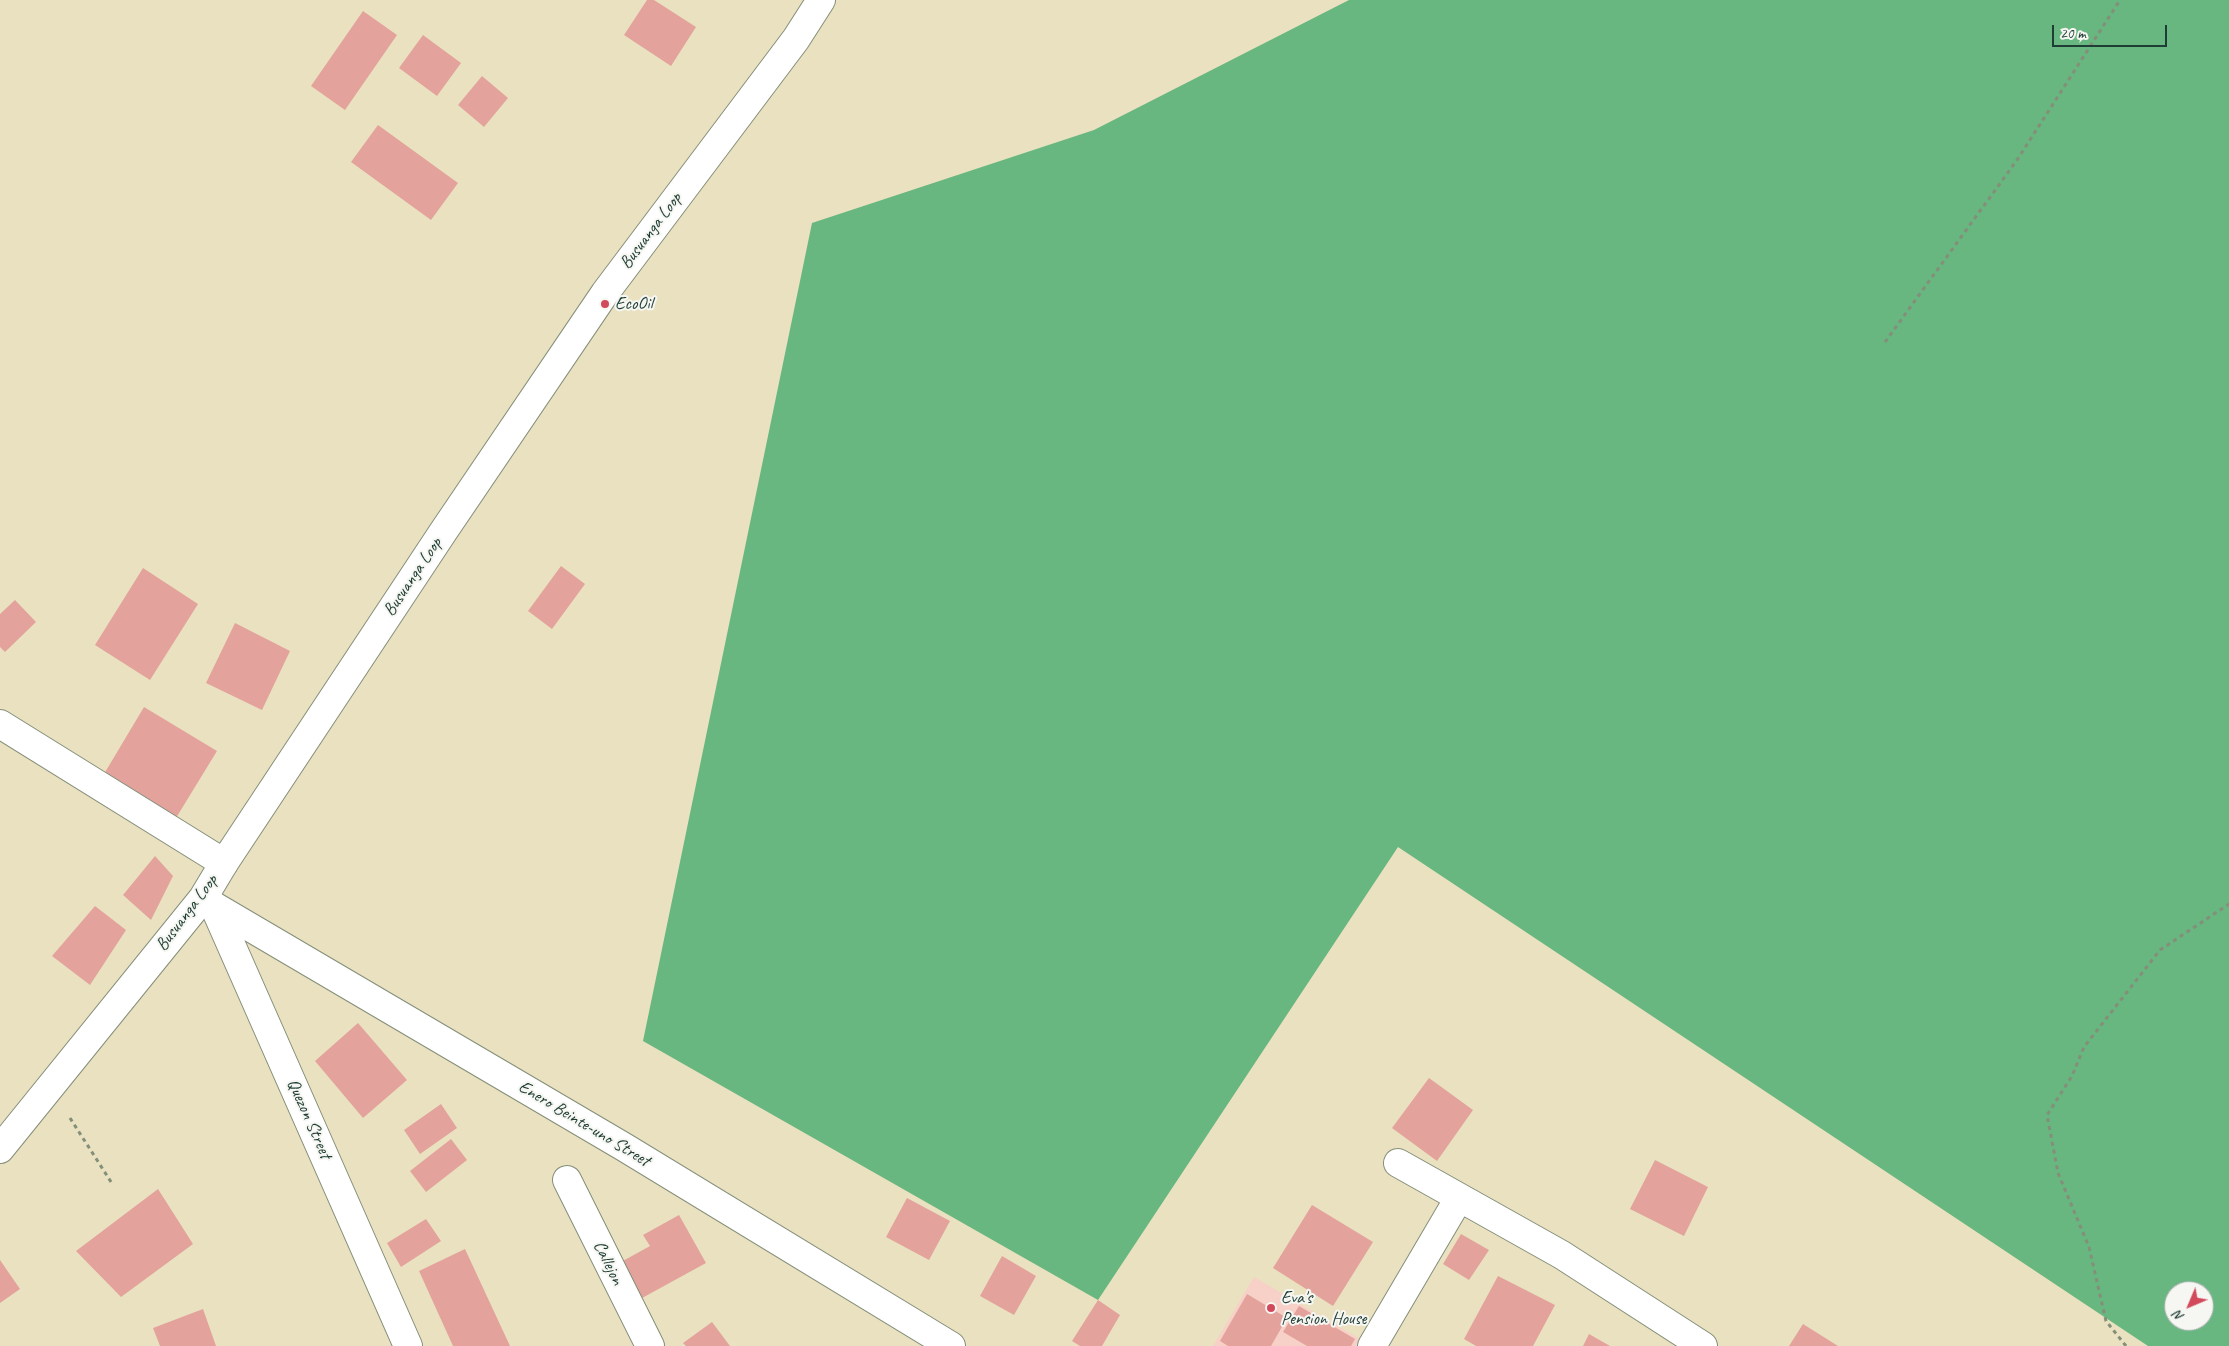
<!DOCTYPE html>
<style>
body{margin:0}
#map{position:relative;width:2229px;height:1346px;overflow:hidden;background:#e9e1bf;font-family:Caveat,sans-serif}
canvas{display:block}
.north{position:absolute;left:2164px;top:1281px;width:50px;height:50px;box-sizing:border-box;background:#f6f6f2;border:1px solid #a0aca6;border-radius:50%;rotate:225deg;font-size:14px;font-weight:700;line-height:20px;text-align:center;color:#1f3d34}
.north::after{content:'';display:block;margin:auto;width:18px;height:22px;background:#d1495b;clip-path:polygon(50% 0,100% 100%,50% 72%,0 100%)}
.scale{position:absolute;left:2052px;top:25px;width:115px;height:22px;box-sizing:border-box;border:2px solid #1f3d34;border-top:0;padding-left:6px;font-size:15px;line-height:18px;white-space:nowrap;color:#1f3d34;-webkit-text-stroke:4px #f6f6f2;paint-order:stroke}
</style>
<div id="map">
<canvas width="2229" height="1346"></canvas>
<div class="north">N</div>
<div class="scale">20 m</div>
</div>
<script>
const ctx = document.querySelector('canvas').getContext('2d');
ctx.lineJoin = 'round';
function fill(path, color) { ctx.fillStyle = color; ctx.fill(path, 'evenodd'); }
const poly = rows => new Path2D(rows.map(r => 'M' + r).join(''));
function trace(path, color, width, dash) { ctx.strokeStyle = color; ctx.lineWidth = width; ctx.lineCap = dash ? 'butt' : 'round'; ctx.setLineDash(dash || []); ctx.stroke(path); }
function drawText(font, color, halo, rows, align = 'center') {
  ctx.font = font + ' Caveat,sans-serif'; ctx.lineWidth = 4; ctx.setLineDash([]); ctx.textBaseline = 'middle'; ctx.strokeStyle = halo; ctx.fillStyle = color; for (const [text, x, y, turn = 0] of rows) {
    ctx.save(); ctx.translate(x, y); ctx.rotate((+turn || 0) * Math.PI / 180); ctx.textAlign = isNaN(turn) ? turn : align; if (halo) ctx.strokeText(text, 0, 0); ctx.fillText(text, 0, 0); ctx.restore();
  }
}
fill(poly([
 [1254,1277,1360,1339,1356,1346,1213,1346]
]), '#f7d1c7');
fill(poly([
 [1349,0,2229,0,2229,1346,2148,1346,1398,847,1098,1300,643,1041,812,223,1094,130],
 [2174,1291,2204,1291,2204,1321,2174,1321]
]), '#68b680');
fill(poly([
 [647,0,654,0,696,27,671,66,624,35],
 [363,11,397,35,345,110,311,86],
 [423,35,461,63,437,96,399,68],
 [482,76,508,98,484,127,458,105],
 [378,125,458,183,431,220,351,162],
 [561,566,585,584,552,629,528,611],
 [143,568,198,604,150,680,95,645],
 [15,600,36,622,5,652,0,647,0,614],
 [235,623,290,651,262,710,206,683],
 [144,707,217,751,176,818,104,774],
 [155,856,173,876,151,920,123,895],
 [95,906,126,930,90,985,52,956],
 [358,1023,407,1080,363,1118,315,1061],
 [1429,1078,1473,1110,1437,1161,1392,1128],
 [441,1104,457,1128,420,1154,404,1130],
 [451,1139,467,1160,426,1192,410,1171],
 [1655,1160,1708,1187,1684,1236,1630,1209],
 [158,1189,193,1244,121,1297,76,1251],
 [907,1198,950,1221,929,1260,886,1237],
 [1312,1205,1373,1242,1333,1306,1273,1268],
 [679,1215,706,1263,633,1303,612,1267,650,1246,643,1235],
 [426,1219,441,1241,401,1267,387,1243],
 [1461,1234,1489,1250,1469,1280,1443,1264],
 [465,1249,510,1346,453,1346,419,1271],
 [1002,1256,1036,1276,1014,1315,980,1296],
 [0,1260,20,1289,0,1303],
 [1498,1276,1555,1305,1533,1346,1476,1346,1464,1339],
 [1247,1294,1287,1318,1271,1346,1228,1346,1220,1341],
 [1098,1300,1120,1315,1102,1346,1080,1346,1072,1341],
 [1299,1306,1355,1339,1351,1346,1307,1346,1283,1332],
 [203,1309,216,1346,160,1346,153,1328],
 [712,1322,730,1346,686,1346,683,1343],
 [1803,1324,1838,1346,1789,1346],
 [1589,1334,1610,1346,1583,1346]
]), '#e3a39c');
const street = poly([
 [0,724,224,863],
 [210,903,214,906,408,1346],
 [214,906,624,1147,951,1346],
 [1398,1163,1562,1255,1703,1346],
 [567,1180,650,1346],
 [1372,1346,1459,1198]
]);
const secondary = poly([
 [0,1149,203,898,224,863,443,532,605,293,796,39,821,0]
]);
trace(street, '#848f7a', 30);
trace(secondary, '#848f7a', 30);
trace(poly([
 [1885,342,2017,160,2120,0],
 [70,1118,113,1185],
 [2126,1346,2106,1321,2089,1247,2058,1173,2047,1115,2072,1076,2084,1047,2160,950,2229,904]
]), '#848f7a', 3, [4, 4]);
trace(street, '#fff', 28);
trace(secondary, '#fff', 28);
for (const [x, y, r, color] of [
 [605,304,5,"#d1495b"],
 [1271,1308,5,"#d1495b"]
]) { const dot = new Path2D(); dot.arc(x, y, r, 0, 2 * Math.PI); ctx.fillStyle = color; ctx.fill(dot); trace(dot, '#f6f6f2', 2); }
drawText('18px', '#1f3d34', '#f6f6f2', [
 ["Busuanga Loop",651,231,-53],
 ["Busuanga Loop",413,577,-56],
 ["Busuanga Loop",187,913,-53],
 ["Quezon Street",309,1119,66],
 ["Enero Beinte-uno Street",584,1124,31],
 ["Callejon",608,1263,64]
]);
drawText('18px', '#1f3d34', '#f6f6f2', [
 ["EcoOil",615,304],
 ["Eva's",1281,1298],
 ["Pension House",1281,1319]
], 'left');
</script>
